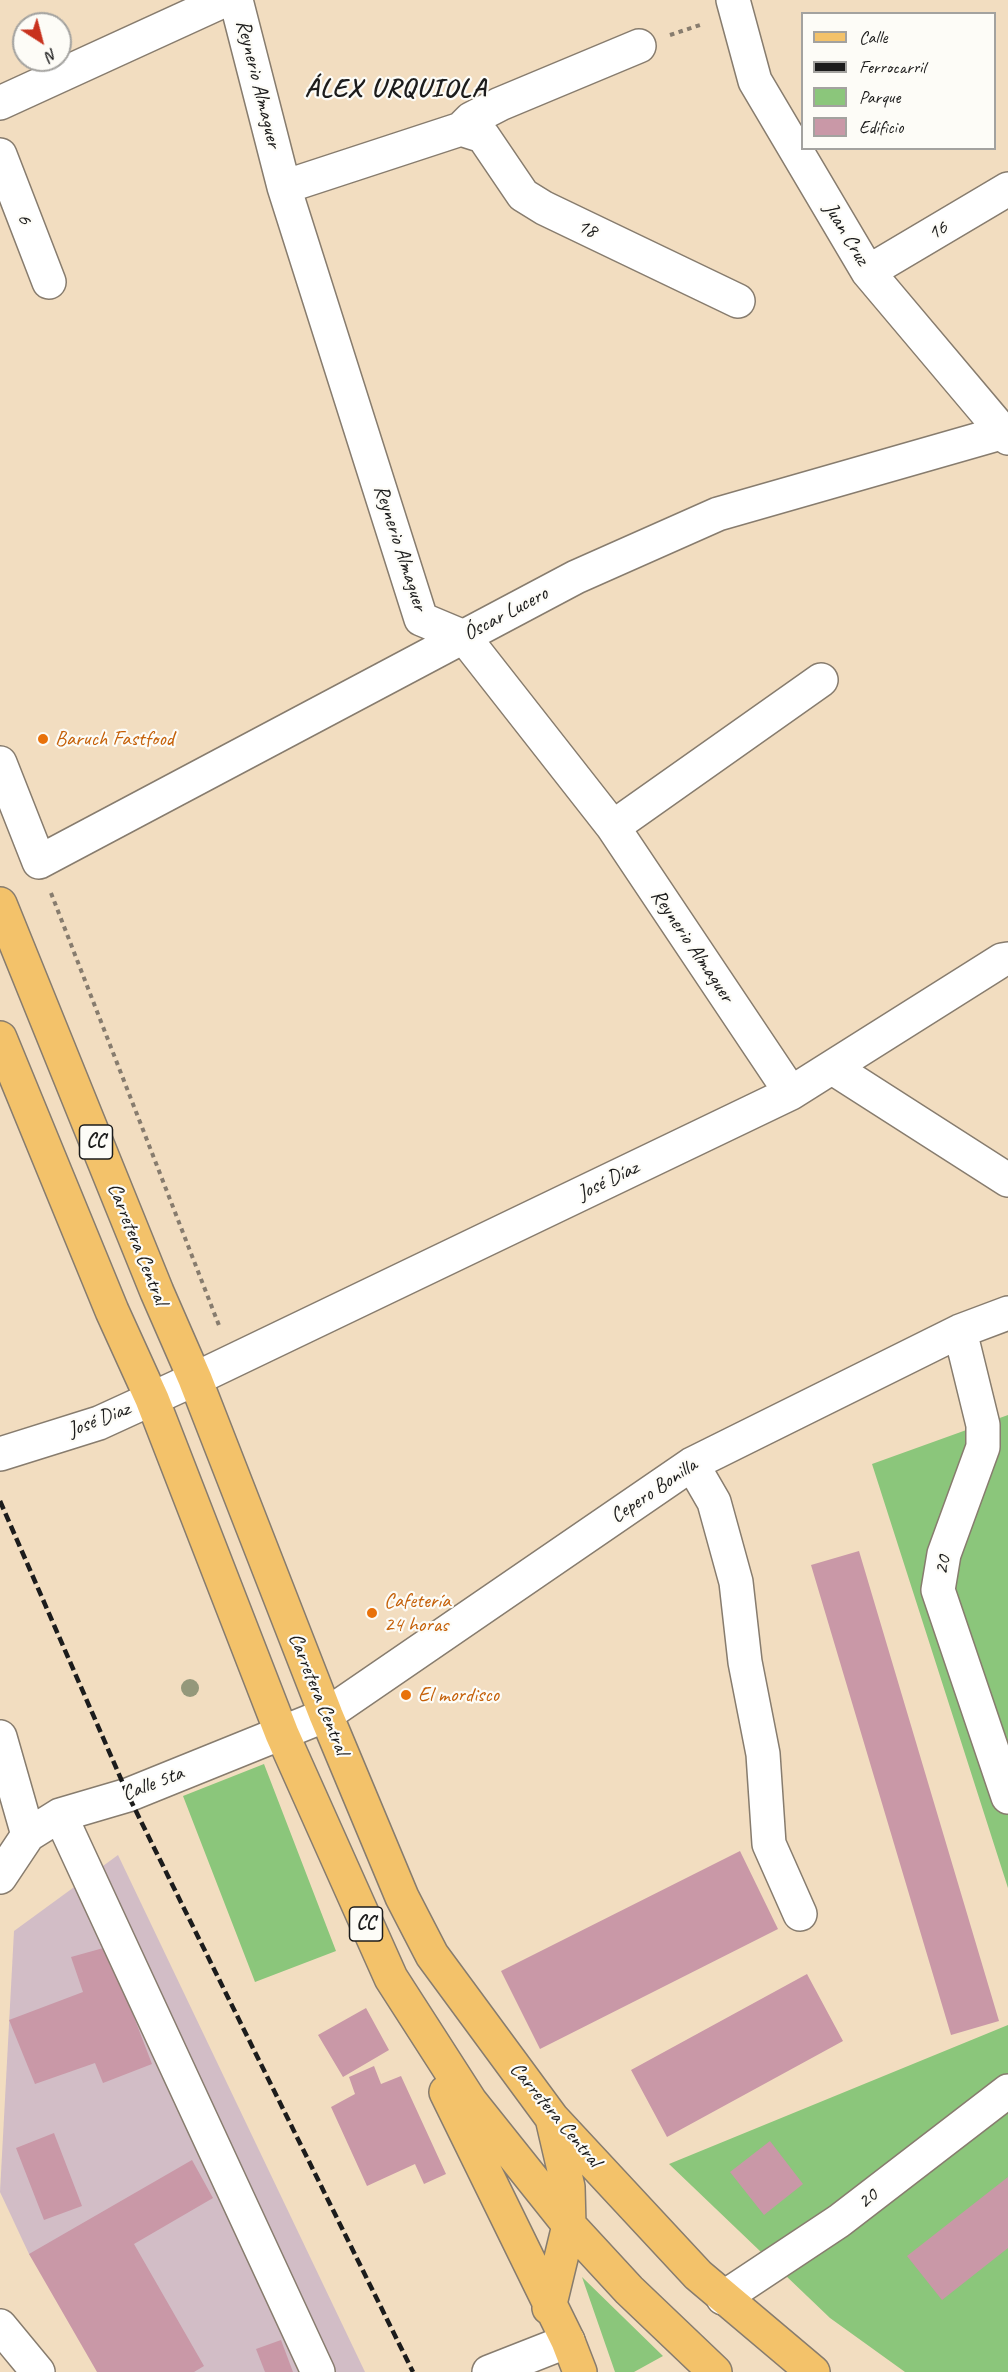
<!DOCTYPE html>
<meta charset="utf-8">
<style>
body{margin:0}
#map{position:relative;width:1008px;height:2372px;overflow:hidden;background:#f2ddc0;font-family:Caveat,sans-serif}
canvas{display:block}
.legend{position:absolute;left:801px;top:12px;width:195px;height:138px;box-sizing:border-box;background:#fdfcf7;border:2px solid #a3a29f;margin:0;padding:8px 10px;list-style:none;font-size:18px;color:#1c1c1c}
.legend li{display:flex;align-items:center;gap:12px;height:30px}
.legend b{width:30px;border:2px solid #a3a29f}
.north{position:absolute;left:12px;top:12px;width:60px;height:60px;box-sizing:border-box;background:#fdfcf7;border:2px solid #a3a29f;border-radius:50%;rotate:144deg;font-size:16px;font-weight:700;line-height:24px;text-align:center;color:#1c1c1c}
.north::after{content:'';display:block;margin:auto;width:21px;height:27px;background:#c8321e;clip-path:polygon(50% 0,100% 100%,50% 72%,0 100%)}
</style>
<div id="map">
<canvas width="1008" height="2372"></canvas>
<ul class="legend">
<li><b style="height:8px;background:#f3c26a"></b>Calle</li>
<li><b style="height:8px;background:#1c1c1c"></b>Ferrocarril</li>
<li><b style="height:16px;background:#8bc67b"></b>Parque</li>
<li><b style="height:16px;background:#c998a7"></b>Edificio</li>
</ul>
<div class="north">N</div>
</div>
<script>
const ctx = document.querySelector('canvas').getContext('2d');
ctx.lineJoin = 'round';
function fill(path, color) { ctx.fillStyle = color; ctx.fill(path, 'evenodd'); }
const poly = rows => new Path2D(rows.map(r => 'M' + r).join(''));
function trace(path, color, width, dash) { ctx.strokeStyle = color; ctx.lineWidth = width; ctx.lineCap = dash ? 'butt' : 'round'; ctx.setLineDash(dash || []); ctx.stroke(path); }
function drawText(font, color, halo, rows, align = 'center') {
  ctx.font = font + ' Caveat,sans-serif'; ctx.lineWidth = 4.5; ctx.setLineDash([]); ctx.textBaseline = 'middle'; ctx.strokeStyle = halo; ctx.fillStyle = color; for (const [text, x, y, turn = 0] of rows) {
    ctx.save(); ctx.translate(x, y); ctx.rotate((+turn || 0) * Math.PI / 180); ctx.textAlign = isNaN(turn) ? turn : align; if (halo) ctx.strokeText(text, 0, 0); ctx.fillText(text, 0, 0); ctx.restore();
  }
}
fill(poly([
 [118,1855,365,2372,114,2372,29,2254,0,2192,14,1931]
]), '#d2bdc6');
fill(poly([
 [1008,1415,1008,1888,872,1464],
 [264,1764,336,1951,255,1982,183,1796],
 [1008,2025,1008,2372,905,2372,830,2318,669,2164],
 [582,2277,663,2356,634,2372,615,2372]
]), '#8bc67b');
fill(poly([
 [859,1551,999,2021,951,2035,811,1565],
 [740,1851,778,1929,540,2049,501,1971],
 [107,1947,152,2064,103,2083,95,2063,35,2084,9,2020,83,1992,71,1957],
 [807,1974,843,2041,667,2137,631,2070],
 [366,2008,389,2050,343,2077,318,2035],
 [374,2066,381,2084,401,2076,446,2174,424,2184,415,2164,367,2186,331,2107,355,2094,349,2077],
 [54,2133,82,2206,44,2220,16,2148],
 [770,2141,803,2184,764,2215,730,2172],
 [192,2160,213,2198,134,2244,204,2366,194,2372,97,2372,29,2254],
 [1008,2177,1008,2248,942,2300,907,2256],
 [281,2340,293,2372,265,2372,256,2349]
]), '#c998a7');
const minor = poly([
 [236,0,284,187,421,619,464,637,613,827,791,1093],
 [733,0,755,81,868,272,1008,438],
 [0,103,225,0],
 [461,129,471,119,500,104,639,46],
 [0,155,49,282],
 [284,187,461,129,483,136,523,195,544,208,738,301],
 [868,272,1008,189],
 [0,763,39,862,576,577,718,514,1001,433],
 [613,827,821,680],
 [833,1068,1008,1180],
 [960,1331,983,1425,983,1447,944,1554,938,1590,1008,1797],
 [0,1454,99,1423,195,1379,791,1093,1002,960,1008,959],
 [692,1464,714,1502,736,1582,745,1662,763,1754,769,1844,800,1914],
 [0,1737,28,1835],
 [60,1815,318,2372],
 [0,1877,28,1835,60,1815,128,1795,326,1715,692,1464,960,1331,1008,1313],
 [723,2298,839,2221,1008,2091],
 [0,2326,38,2372],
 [489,2372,568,2341]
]);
const major = poly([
 [0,904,157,1292,195,1379,326,1715,402,1897,432,1955,552,2118,698,2275,813,2372],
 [0,1038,112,1311,152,1399,282,1734,391,1978,470,2101,569,2225,629,2290,715,2372],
 [446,2092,568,2341,580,2372],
 [549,2308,569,2225,568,2187,552,2118]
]);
trace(minor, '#877c6e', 36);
trace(major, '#877c6e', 36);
trace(poly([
 [670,35,703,24],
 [51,893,220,1328]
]), '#877c6e', 4, [4.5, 4.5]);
trace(minor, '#fff', 33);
trace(major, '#f3c26a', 33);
trace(poly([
 [0,1501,128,1795,413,2372]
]), '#1c1c1c', 4.5, [9, 4.5]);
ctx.fillStyle = '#94987b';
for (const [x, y] of [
 [190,1688]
]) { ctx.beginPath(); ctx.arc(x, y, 9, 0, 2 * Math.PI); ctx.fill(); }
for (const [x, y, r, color] of [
 [43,739,6,"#e8710a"],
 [372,1613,6,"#e8710a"],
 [406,1695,6,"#e8710a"]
]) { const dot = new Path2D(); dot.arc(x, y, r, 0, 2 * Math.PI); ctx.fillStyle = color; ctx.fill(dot); trace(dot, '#fdfcf7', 2); }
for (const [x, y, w] of [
 [96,1142,33],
 [366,1924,33]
]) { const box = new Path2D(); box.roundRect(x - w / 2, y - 17, w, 34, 4.5); ctx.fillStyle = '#fdfcf7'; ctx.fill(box); trace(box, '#1c1c1c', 1.5); }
drawText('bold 20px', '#1c1c1c', null, [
 ["CC",96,1142],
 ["CC",366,1924]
]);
drawText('21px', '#1c1c1c', '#fdfcf7', [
 ["Reynerio Almaguer",258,84,76],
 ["6",24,219,69],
 ["18",587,229,26],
 ["16",938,231,-31],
 ["Juan Cruz",846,234,59],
 ["Reynerio Almaguer",400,548,72],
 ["Óscar Lucero",506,614,-28],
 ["Reynerio Almaguer",692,946,56],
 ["José Díaz",608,1181,-26],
 ["Carretera Central",137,1244,68],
 ["José Diaz",99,1420,-21],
 ["Cepero Bonilla",654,1491,-34],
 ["20",943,1565,-78],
 ["Carretera Central",318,1694,68],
 ["Calle 5ta",153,1784,-21],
 ["Carretera Central",555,2115,50],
 ["20",868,2199,-38]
]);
drawText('21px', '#c56008', '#fdfcf7', [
 ["Baruch Fastfood",55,739],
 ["Cafetería",384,1601],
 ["24 horas",384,1625],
 ["El mordisco",418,1695]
], 'left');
ctx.letterSpacing = '1.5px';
drawText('bold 27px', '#1c1c1c', '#fdfcf7', [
 ["ÁLEX URQUIOLA",396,89]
]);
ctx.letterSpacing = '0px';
</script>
